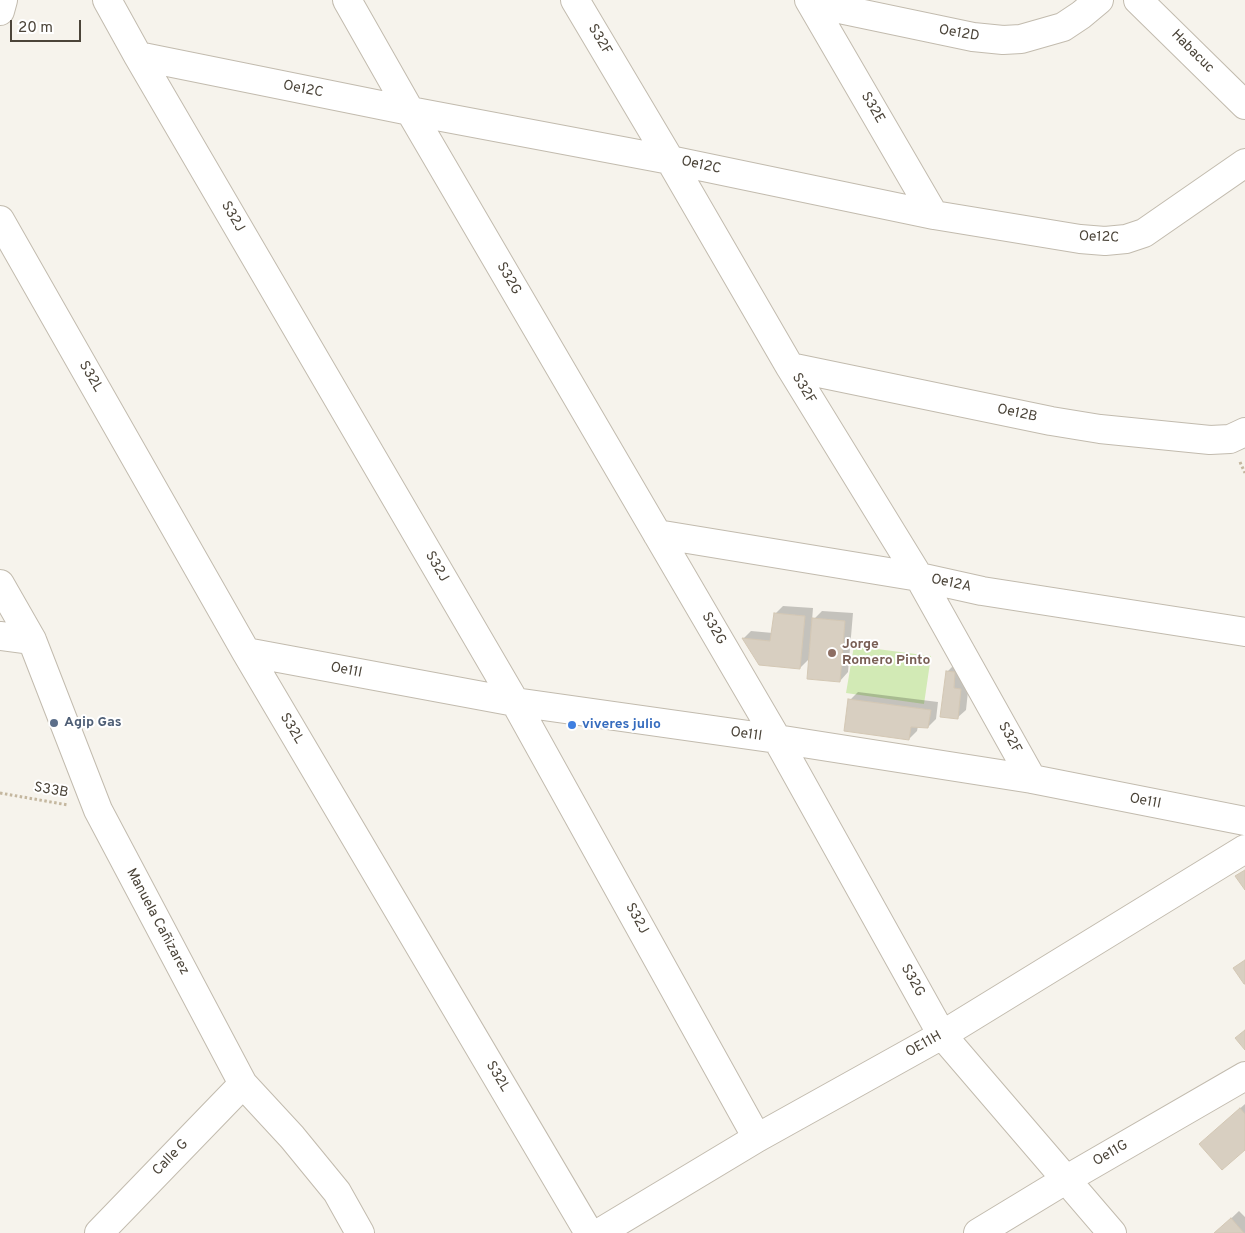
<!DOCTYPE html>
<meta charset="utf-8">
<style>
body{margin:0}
#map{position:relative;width:1245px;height:1233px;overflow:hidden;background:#f6f3ec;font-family:Overpass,sans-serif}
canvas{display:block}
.scale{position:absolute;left:10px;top:20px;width:71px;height:22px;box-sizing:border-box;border:2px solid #4b4439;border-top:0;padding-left:6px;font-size:15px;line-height:18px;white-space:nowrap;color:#4b4439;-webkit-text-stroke:4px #fff;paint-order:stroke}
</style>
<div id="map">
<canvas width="1245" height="1233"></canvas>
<div class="scale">20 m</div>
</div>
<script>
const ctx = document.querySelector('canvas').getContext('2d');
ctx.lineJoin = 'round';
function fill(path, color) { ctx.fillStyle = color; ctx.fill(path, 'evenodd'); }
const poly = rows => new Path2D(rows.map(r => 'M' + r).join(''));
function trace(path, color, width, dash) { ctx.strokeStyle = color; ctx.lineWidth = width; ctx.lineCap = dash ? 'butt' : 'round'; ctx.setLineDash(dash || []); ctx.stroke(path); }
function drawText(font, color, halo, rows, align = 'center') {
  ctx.font = font + ' Overpass,sans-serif'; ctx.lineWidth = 4; ctx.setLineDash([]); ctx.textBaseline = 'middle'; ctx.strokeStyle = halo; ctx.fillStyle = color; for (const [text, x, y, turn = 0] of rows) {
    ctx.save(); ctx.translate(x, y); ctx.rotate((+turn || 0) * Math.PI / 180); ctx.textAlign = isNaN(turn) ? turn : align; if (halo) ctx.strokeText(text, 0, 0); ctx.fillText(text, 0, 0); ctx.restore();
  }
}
fill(poly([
 [854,646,931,656,924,704,846,693]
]), '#d2eab5');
fill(poly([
 [783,606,813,608,812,621,822,611,853,613,848,672,840,681,810,658,800,668,743,639,751,631,773,633,775,614],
 [955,664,969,682,966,710,957,718,947,672],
 [858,692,938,702,936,719,928,727,918,726,917,731,909,739,850,700],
 [1245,1104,1245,1148,1209,1136],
 [1239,1211,1245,1217,1245,1233,1216,1233]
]), '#0003');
const building = poly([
 [774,613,805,616,800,669,759,665,742,638,770,641,774,613],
 [812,618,845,621,840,682,807,679,812,618],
 [946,671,955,672,954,688,961,689,958,719,940,717,946,671],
 [848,699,931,710,928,728,911,727,909,740,844,731,848,699],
 [1245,870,1245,890,1235,876,1245,870],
 [1245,960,1245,984,1244,984,1233,968,1245,960],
 [1245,1030,1245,1050,1235,1038,1245,1030],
 [1240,1108,1245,1114,1245,1150,1222,1170,1199,1144,1240,1108],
 [1231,1218,1244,1233,1214,1233,1231,1218]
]);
fill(building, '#d8cfc1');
trace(building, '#d3c7b4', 1);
const minor = poly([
 [107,0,138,56,515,702,757,1138],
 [347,0,410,111,777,739,942,1035,1112,1233],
 [575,0,670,160,790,367,919,577,1032,779],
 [809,0,934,215],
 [1138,0,1245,105],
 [811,3,973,37,1003,40,1021,39,1063,27,1081,15,1099,0],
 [0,11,3,0],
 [138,56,410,111,670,160,934,215,1080,239,1105,241,1126,239,1144,233,1245,163],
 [0,220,246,652,589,1233],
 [790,367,1051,421,1100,429,1210,440,1230,439,1245,432],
 [657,534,919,577,982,591,1245,632],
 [0,584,32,640,98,810,243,1084,292,1137,337,1192,360,1233],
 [0,636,32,640],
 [246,652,515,702,777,739,1032,779,1245,821],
 [99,1233,243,1084],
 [599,1233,757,1138,942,1035,1245,849],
 [978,1233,1067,1179,1245,1076]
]);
trace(minor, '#c2bbae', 30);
trace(poly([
 [1240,462,1245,473],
 [0,793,68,805]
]), '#c4b79f', 3, [2.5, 2.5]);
trace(minor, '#fff', 28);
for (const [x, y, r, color] of [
 [832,653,5,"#8d6e63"],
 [54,723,5,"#5c6f8a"],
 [572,725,5,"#3f7fe0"]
]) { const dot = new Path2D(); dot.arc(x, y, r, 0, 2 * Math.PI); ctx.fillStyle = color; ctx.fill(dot); trace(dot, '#fff', 2); }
drawText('14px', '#4b4439', '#fff', [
 ["Oe12D",959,34,10],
 ["S32F",599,40,59],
 ["Habacuc",1192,52,45],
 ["Oe12C",303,90,11],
 ["S32E",872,108,60],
 ["Oe12C",701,166,12],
 ["S32J",232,217,60],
 ["Oe12C",1099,238,2],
 ["S32G",508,279,60],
 ["S32L",90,377,60],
 ["S32F",803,389,59],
 ["Oe12B",1017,414,12],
 ["S32J",436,567,60],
 ["Oe12A",951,584,12],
 ["S32G",713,629,60],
 ["Oe11l",346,671,11],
 ["S32L",291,729,59],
 ["Oe11l",746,735,8],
 ["S32F",1009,738,61],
 ["S33B",51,791,10],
 ["Oe11l",1145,802,11],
 ["S32J",636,919,61],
 ["Manuela Cañizarez",157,922,62],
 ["S32G",912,981,61],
 ["OE11H",924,1045,-29],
 ["S32L",497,1077,59],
 ["Oe11G",1111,1154,-30],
 ["Calle G",171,1158,-46]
]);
drawText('bold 14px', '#785e54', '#fff', [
 ["Jorge",842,645],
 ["Romero Pinto",842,661]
], 'left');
drawText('bold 14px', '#4e5e75', '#fff', [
 ["Agip Gas",64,723]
], 'left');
drawText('bold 14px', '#366cbe', '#fff', [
 ["viveres julio",582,725]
], 'left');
</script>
